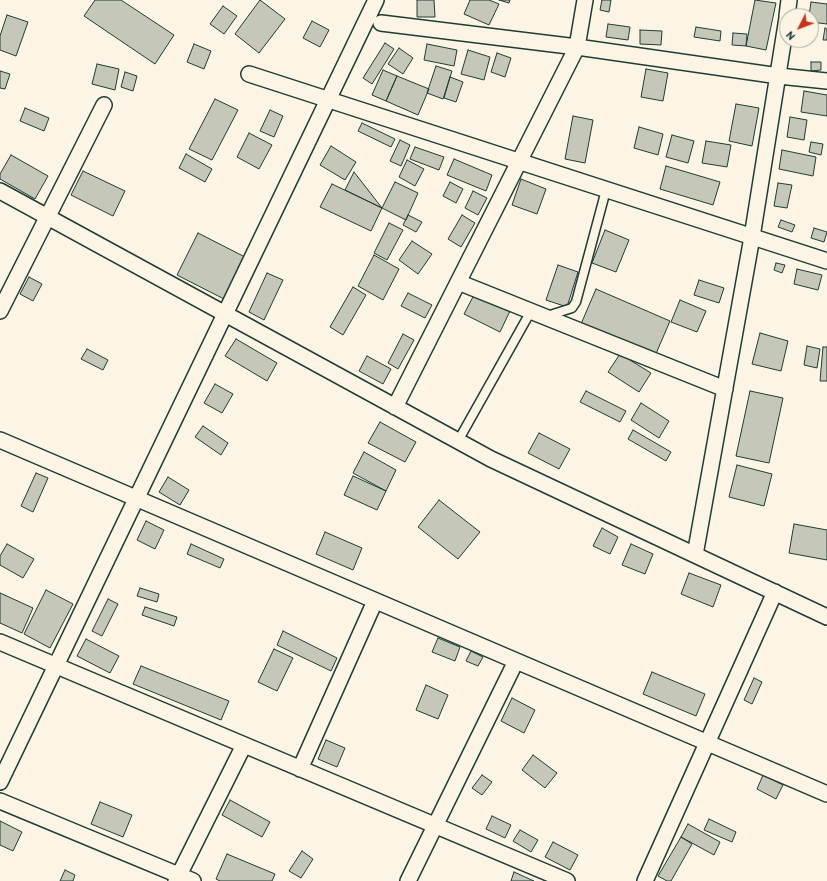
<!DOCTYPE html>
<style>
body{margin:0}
#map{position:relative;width:827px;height:881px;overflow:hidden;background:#fcf5e5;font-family:Itim,sans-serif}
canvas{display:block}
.north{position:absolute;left:779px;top:8px;width:40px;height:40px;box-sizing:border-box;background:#fcf5e5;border:1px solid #a4ab9e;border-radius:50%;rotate:228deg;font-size:11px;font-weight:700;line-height:16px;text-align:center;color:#1f3d34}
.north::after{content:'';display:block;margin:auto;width:14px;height:18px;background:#c8321e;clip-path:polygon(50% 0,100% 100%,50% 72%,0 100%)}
</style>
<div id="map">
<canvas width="827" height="881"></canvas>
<div class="north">N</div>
</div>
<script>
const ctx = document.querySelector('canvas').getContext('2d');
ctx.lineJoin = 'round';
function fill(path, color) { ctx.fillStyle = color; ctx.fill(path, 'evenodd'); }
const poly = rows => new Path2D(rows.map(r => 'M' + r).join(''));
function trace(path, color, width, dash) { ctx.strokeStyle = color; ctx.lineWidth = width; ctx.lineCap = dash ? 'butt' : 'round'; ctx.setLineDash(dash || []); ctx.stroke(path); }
const building = poly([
 [95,0,121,0,174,35,155,64,84,16,95,0],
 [260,0,285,19,259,53,235,34,260,0],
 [417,0,434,0,435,17,417,17,417,0],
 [470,0,489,0,499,4,489,25,464,14,470,0],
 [499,0,510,0,509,3,499,0],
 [602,0,611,0,609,12,600,10,602,0],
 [755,0,776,3,766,50,746,46,755,0],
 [811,2,827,4,827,24,811,22,811,16,809,16,811,2],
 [223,6,237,16,224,34,210,24,223,6],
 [7,15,28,22,16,56,0,50,0,36,7,15],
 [312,21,329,30,320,47,303,38,312,21],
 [608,24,630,27,628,40,606,37,608,24],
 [696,27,721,31,720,41,694,37,696,27],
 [825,28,827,29,827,40,823,40,825,28],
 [640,30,662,31,661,45,640,44,640,30],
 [733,33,747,34,746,46,732,45,733,33],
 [385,43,394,49,372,84,363,78,385,43],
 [194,44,211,51,204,69,187,62,194,44],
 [427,44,457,50,454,66,424,60,427,44],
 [399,48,413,58,403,74,388,64,399,48],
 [468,50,490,57,484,80,461,74,468,50],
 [497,53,511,58,505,77,491,72,497,53],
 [811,62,821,62,821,70,811,71,811,62],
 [97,64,119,69,115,90,92,84,97,64],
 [436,66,452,71,443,99,427,93,436,66],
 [646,69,668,73,663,101,641,97,646,69],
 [383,70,397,76,386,101,372,95,383,70],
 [0,71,10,74,5,89,0,88,0,71],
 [125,72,137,76,133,91,121,87,125,72],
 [397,76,429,89,418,115,386,101,397,76],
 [450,77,463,82,456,102,444,98,450,77],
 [804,91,827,95,827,116,801,112,804,91],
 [215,99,238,110,212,160,189,149,215,99],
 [736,104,759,108,752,146,729,141,736,104],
 [25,108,49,118,44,131,20,121,25,108],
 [270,110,283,116,274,137,260,131,270,110],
 [573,116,593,120,585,163,565,159,573,116],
 [790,117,807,120,804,140,787,137,790,117],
 [362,123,395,139,391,147,358,131,362,123],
 [639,127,663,134,658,155,634,148,639,127],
 [249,133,272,145,259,169,237,157,249,133],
 [672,135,694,141,688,163,666,157,672,135],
 [400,140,410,145,401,166,390,161,400,140],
 [706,141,731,145,727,167,702,163,706,141],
 [811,142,823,144,821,155,809,152,811,142],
 [331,146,356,162,345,180,320,165,331,146],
 [415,147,444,157,439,170,410,159,415,147],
 [782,150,816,157,813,176,779,169,782,150],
 [186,154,212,169,205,182,179,168,186,154],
 [11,155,48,176,35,199,0,179,0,174,11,155],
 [454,159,492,175,486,191,447,175,454,159],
 [407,160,424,169,415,186,399,177,407,160],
 [666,166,720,182,713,205,660,189,666,166],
 [83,171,125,191,113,216,71,195,83,171],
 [354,172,382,208,345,190,354,172],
 [521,179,546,189,537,214,512,205,521,179],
 [395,182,418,193,406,220,382,208,395,182],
 [450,182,463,189,456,203,443,196,450,182],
 [778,183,792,185,787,208,774,206,778,183],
 [332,184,382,208,371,231,320,207,332,184],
 [473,191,487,198,478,215,465,208,473,191],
 [408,215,422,222,416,232,403,225,408,215],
 [462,215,475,223,461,247,448,239,462,215],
 [781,220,795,225,792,232,778,227,781,220],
 [389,223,403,230,387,260,374,253,389,223],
 [814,228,827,232,824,242,811,238,814,228],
 [605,230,629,240,616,272,592,263,605,230],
 [198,233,245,257,224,299,177,275,198,233],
 [412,241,432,254,418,274,399,260,412,241],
 [374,255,399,269,383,300,358,286,374,255],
 [776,263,785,265,782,273,774,270,776,263],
 [558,265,578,272,567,307,546,300,558,265],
 [797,269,822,275,818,290,794,284,797,269],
 [267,273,283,280,264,320,249,312,267,273],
 [29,277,42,284,33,301,20,294,29,277],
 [699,280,724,288,719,303,694,295,699,280],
 [353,287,366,295,343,335,330,327,353,287],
 [596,289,670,321,655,356,581,324,596,289],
 [408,293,432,305,425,318,401,306,408,293],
 [475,293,510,311,500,332,464,314,475,293],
 [680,300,706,311,697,332,671,322,680,300],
 [760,333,788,341,781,371,752,364,760,333],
 [403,334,414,340,398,369,388,363,403,334],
 [236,339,277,363,267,381,225,356,236,339],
 [807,346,820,349,817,368,804,365,807,346],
 [823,347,827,347,827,381,820,381,823,347],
 [87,349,108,360,103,370,81,359,87,349],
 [620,354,651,373,639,392,608,372,620,354],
 [367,356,391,369,383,384,359,371,367,356],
 [215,384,233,394,222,413,204,403,215,384],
 [586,391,626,411,620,422,580,402,586,391],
 [750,391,783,398,769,463,736,456,750,391],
 [641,403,669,421,659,438,631,420,641,403],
 [380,422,416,442,405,462,368,443,380,422],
 [203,426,228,443,221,455,195,437,203,426],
 [633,430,671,452,666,461,628,439,633,430],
 [539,433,570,449,559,469,528,453,539,433],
 [364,452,396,470,386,491,353,473,364,452],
 [737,465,772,474,764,506,729,497,737,465],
 [36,473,48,478,33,512,21,506,36,473],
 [353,476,386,491,377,510,344,495,353,476],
 [168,477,189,490,180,505,159,492,168,477],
 [439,500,480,532,458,559,418,527,439,500],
 [146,521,164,530,155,549,137,540,146,521],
 [794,524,827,530,827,560,789,553,794,524],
 [602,528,618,537,610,554,593,546,602,528],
 [325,532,362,548,353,570,316,554,325,532],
 [7,544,34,559,23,578,0,565,0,556,7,544],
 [191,544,224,559,220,568,187,554,191,544],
 [631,544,653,554,645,574,622,565,631,544],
 [689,573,721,585,713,607,681,594,689,573],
 [140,588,159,594,157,602,137,596,140,588],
 [46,590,73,604,50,648,24,634,46,590],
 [0,593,33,608,22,633,0,623,0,593],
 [108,599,118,604,102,636,92,631,108,599],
 [145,607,177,617,174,626,142,615,145,607],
 [283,631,337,658,331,671,277,645,283,631],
 [438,638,460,647,455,661,432,652,438,638],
 [86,639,119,656,110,673,77,656,86,639],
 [274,649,293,658,277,691,258,682,274,649],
 [471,651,483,657,478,666,466,661,471,651],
 [141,666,229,701,221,720,133,684,141,666],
 [652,672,705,694,696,716,643,694,652,672],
 [754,678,762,682,752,704,744,700,754,678],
 [426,685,448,695,438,719,416,710,426,685],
 [512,698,535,710,524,733,501,721,512,698],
 [326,740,345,748,337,767,318,759,326,740],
 [533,755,557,773,545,788,522,770,533,755],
 [482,775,492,782,482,795,472,788,482,775],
 [763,775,783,785,776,799,757,789,763,775],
 [230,800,270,822,262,837,222,815,230,800],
 [100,802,132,815,123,837,91,824,100,802],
 [492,816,511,825,505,838,486,829,492,816],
 [709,819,736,832,732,842,704,830,709,819],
 [0,821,22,832,13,851,0,845,0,821],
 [688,824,720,842,714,855,681,837,688,824],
 [520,830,538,840,531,852,513,841,520,830],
 [681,837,692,844,671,881,667,881,658,876,681,837],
 [553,842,578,855,570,870,545,857,553,842],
 [302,851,313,859,301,878,289,871,302,851],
 [227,854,275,874,272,881,220,881,216,879,227,854],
 [65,870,75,875,73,881,60,881,65,870],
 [514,872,534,881,511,881,514,872]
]);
fill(building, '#c5c7b9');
trace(building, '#1f3d34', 1);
const service = poly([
 [547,316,572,308,576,302,606,190],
 [458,441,531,311]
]);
const minor = poly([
 [787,16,789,0],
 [381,23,577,47,779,76,827,81],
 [249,74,827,261],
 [0,191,491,459,827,617],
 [458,282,725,389],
 [0,311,104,105],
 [395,407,577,47,585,0],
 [0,440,827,794],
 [695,555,752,237,787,18],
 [0,642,567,881],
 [300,769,375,601],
 [0,782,376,0],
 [0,801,193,881],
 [176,881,244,745],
 [408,881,516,661],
 [645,881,775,592]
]);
trace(service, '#1f3d34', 11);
trace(minor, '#1f3d34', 18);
trace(service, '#fcf5e5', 8);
trace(minor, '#fcf5e5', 15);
</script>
